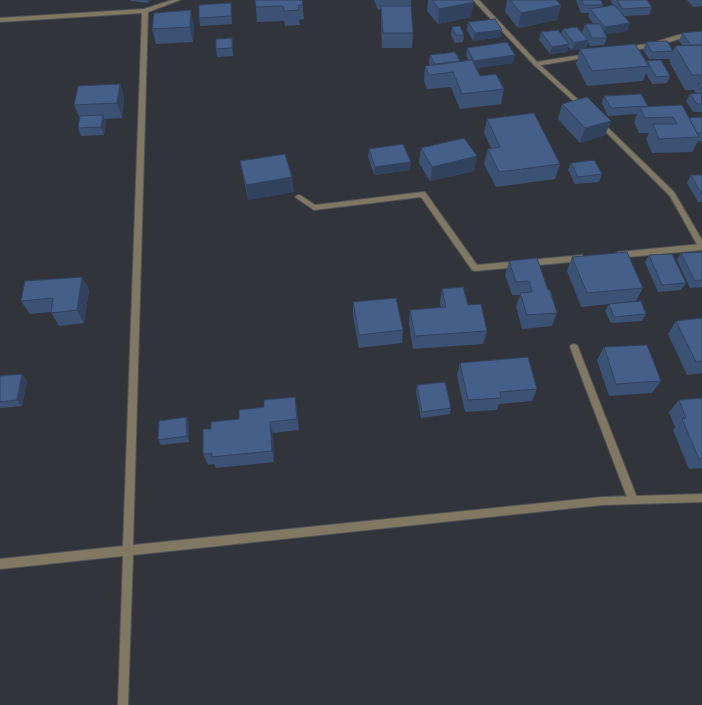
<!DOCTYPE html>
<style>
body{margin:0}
canvas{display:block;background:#31343a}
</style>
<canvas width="702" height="705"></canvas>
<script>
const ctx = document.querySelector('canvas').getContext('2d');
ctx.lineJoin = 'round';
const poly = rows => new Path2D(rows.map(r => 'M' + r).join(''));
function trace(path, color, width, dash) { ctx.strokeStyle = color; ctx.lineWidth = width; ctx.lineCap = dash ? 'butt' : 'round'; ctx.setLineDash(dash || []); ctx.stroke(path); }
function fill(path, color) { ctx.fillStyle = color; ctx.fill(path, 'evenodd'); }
const lane = poly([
 [702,32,702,36,679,39,653,47,628,51,625,49,628,47,652,43,678,35,702,32],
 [587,54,589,55,589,57,536,66,533,64,536,62,587,54],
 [423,192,425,192,477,265,582,255,586,258,582,261,475,271,472,270,421,197,314,210,295,197,298,195,300,195,315,205,423,192],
 [702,244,702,250,618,258,614,255,618,252,702,244],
 [574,344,577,345,578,347,638,500,636,503,633,504,630,503,628,500,570,347,571,345,574,344]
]);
const street = poly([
 [172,0,180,0,148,12,133,545,602,497,702,494,702,502,602,505,133,555,128,705,118,705,123,556,0,569,0,559,123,546,142,13,0,22,0,18,144,9,172,0],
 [473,0,479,0,538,63,585,106,585,108,581,108,534,65,473,0],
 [600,121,602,122,674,192,702,240,702,249,699,248,670,196,598,124,598,122,600,121]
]);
trace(lane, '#4f5257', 2);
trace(street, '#4f5257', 2);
fill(lane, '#817863');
fill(street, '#817863');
fill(poly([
 [131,0,150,0,148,3,131,1],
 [302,0,304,19,299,20,300,25,285,26,284,21,257,22,256,7],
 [374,0,411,0,411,7,413,33,412,48,382,48,381,21,381,9,378,10],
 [428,0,472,0,471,17,438,24,427,11],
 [507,0,556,0,561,5,557,20,518,28,505,12],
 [576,0,601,0,603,5,602,7,613,6,611,1,611,0,647,0,652,7,649,15,623,16,630,23,627,31,605,34,607,38,604,45,590,46,588,42,586,48,582,49,646,62,647,61,670,76,667,83,652,84,646,73,643,81,587,86,576,64,580,49,572,50,568,47,567,52,550,54,539,40,541,32,561,34,563,29,583,34,582,32,585,24,594,24,588,17,589,13,581,13],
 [687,0,702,0,702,6,693,7],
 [231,3,232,11,232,24,200,26,199,18],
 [468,22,501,37,473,41,467,30],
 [194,25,193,42,156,44,152,29],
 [452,27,464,35,463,42,455,43,451,35],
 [702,31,702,112,693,112,686,101,690,94,696,93,694,91,695,90,685,90,669,61,670,59,649,59,643,50,646,42,673,51,675,46,683,46,679,41,682,33],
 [232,38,233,45,233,56,217,57,216,49],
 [467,48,513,63,476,68,480,76,504,89,501,104,460,109,451,87,427,89,424,80,425,66,430,65,429,63,430,55,460,61,468,60,466,56],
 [120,84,124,98,122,118,105,119,106,122,104,135,81,136,78,128,80,119,74,105],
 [604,96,648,107,689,118,702,117,702,141,698,141,692,152,652,153,646,139,649,133,639,133,634,122,637,114,608,116,602,103],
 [562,104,611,121,605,135,580,143,558,119],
 [487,119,560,164,555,179,496,187,484,164,488,149,491,148,484,133],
 [421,148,477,156,474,171,430,181,419,163],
 [369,149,410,170,374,175,368,156],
 [240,161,294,192,248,200,243,176],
 [571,163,602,174,599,182,575,184,568,170],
 [691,175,702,175,702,202,698,202,687,183],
 [702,252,702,287,690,288,677,260,681,253],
 [649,255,686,283,681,290,658,292,645,262],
 [572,257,643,288,636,301,616,303,646,314,642,321,611,323,605,311,609,304,581,307,567,271],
 [509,261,548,290,557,313,552,326,522,329,516,306,520,295,512,295,505,275],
 [82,277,89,290,84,323,59,326,51,312,30,314,21,301],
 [442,289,468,305,487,331,483,344,413,349,409,323,410,310,441,307,440,303],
 [353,302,403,330,402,343,359,348,353,316],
 [702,318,702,373,687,375,668,334,676,321],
 [604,347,661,381,652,393,609,396,597,360],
 [460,363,537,389,532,401,499,404,497,410,465,412,457,375],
 [22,374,27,381,22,406,0,408,0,376],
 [417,385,451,408,450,414,421,418,416,392],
 [295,397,299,430,273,433,274,462,216,468,214,464,208,465,203,454,211,429,239,419],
 [702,398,702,468,689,469,673,430,675,427,669,412,679,400],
 [186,417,189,423,189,442,161,445,158,440]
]), '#3c5275');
fill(poly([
 [147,0,150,0,148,3],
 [474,2,471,17,438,24,439,9],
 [231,3,232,11,232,24,231,16],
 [561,5,557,20,518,28,521,13],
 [191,10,194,25,193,42,190,27],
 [630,23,627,31,603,35,605,27],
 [502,30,501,37,473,41,475,33],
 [232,38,233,45,233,56,232,48],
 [588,40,586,48,572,50,574,43],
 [569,44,567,52,550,54,552,47],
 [515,55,513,63,473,69,474,61],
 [120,84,124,98,122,118,117,103],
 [103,115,106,122,104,135,101,127],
 [611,121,605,135,580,143,585,128],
 [477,156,474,171,430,181,432,167],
 [411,162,410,170,374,175,375,167],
 [292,177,294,192,248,200,246,185],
 [82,277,89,290,84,323,77,310],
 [22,374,27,381,22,406,17,400],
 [186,417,189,423,189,442,187,436],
 [270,422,273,433,274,462,272,451]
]), '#31425f');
const building = poly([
 [255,0,302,0,303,5,298,5,299,10,284,11,283,6,256,7,255,0],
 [432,0,472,0,474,2,439,9,432,0],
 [510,0,556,0,561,5,521,13,510,0],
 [581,0,601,0,603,5,584,5,581,0],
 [617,0,647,0,652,7,622,9,617,0],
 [231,3,231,16,199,18,199,5,231,3],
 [614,5,630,23,605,27,590,9,614,5],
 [381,6,411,6,413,33,383,33,381,6],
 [191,10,190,27,152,29,154,13,191,10],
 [495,19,502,30,475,33,468,22,495,19],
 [585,24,600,24,607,38,592,38,585,24],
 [460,26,464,35,456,35,452,27,460,26],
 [577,27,588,40,574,43,563,29,577,27],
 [558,30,569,44,552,47,541,32,558,30],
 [702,31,702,45,691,45,682,33,702,31],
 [232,38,232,48,216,49,216,39,232,38],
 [667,41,673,51,652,52,646,42,667,41],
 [507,42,515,55,474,61,467,48,507,42],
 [635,44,649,66,592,71,580,49,635,44],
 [702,45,702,75,692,75,675,46,702,45],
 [455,52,460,61,435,64,430,55,455,52],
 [472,60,480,76,496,74,504,89,462,94,453,72,429,75,425,66,472,60],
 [661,60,670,76,656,77,647,61,661,60],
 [702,83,702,89,698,84,702,83],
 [120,84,117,103,74,105,78,86,120,84],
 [701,93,702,104,697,104,690,94,701,93],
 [641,94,648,106,611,108,604,96,641,94],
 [587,97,611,121,585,128,562,104,587,97],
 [682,105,699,137,659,139,653,124,677,124,673,117,645,118,640,107,682,105],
 [534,113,560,164,499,172,488,149,500,147,487,119,534,113],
 [103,115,101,127,78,128,80,116,103,115],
 [702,117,702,133,697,133,689,118,702,117],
 [464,138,477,156,432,167,421,148,464,138],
 [403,144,411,162,375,167,369,149,403,144],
 [285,154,292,177,246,185,240,161,285,154],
 [594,160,602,174,578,177,571,163,594,160],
 [691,175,702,175,702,195,691,175],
 [627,252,643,288,587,293,572,257,627,252],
 [702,252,702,280,695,281,681,253,702,252],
 [672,254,686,283,662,285,649,255,672,254],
 [537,258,548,290,550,290,557,313,527,315,520,293,532,292,529,281,516,282,509,261,537,258],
 [82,277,77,310,51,313,53,298,21,301,25,281,82,277],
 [463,287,468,305,481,304,487,331,415,336,410,310,446,307,442,289,463,287],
 [396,298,403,330,359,335,353,302,396,298],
 [641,301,646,314,614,317,609,304,641,301],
 [702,318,702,361,696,362,676,321,702,318],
 [647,345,661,381,616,384,604,347,647,345],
 [528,357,537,389,500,392,501,398,468,400,460,363,528,357],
 [22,374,17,400,0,402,0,376,22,374],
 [445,382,451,408,422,412,417,385,445,382],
 [295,397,297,419,270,422,272,451,211,457,212,453,203,454,203,429,211,429,211,422,239,419,239,410,264,407,264,400,295,397],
 [702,398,702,458,699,459,682,419,686,418,679,400,702,398],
 [186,417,187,436,158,440,159,421,186,417]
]);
fill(building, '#465f88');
trace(building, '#31425f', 1);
</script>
